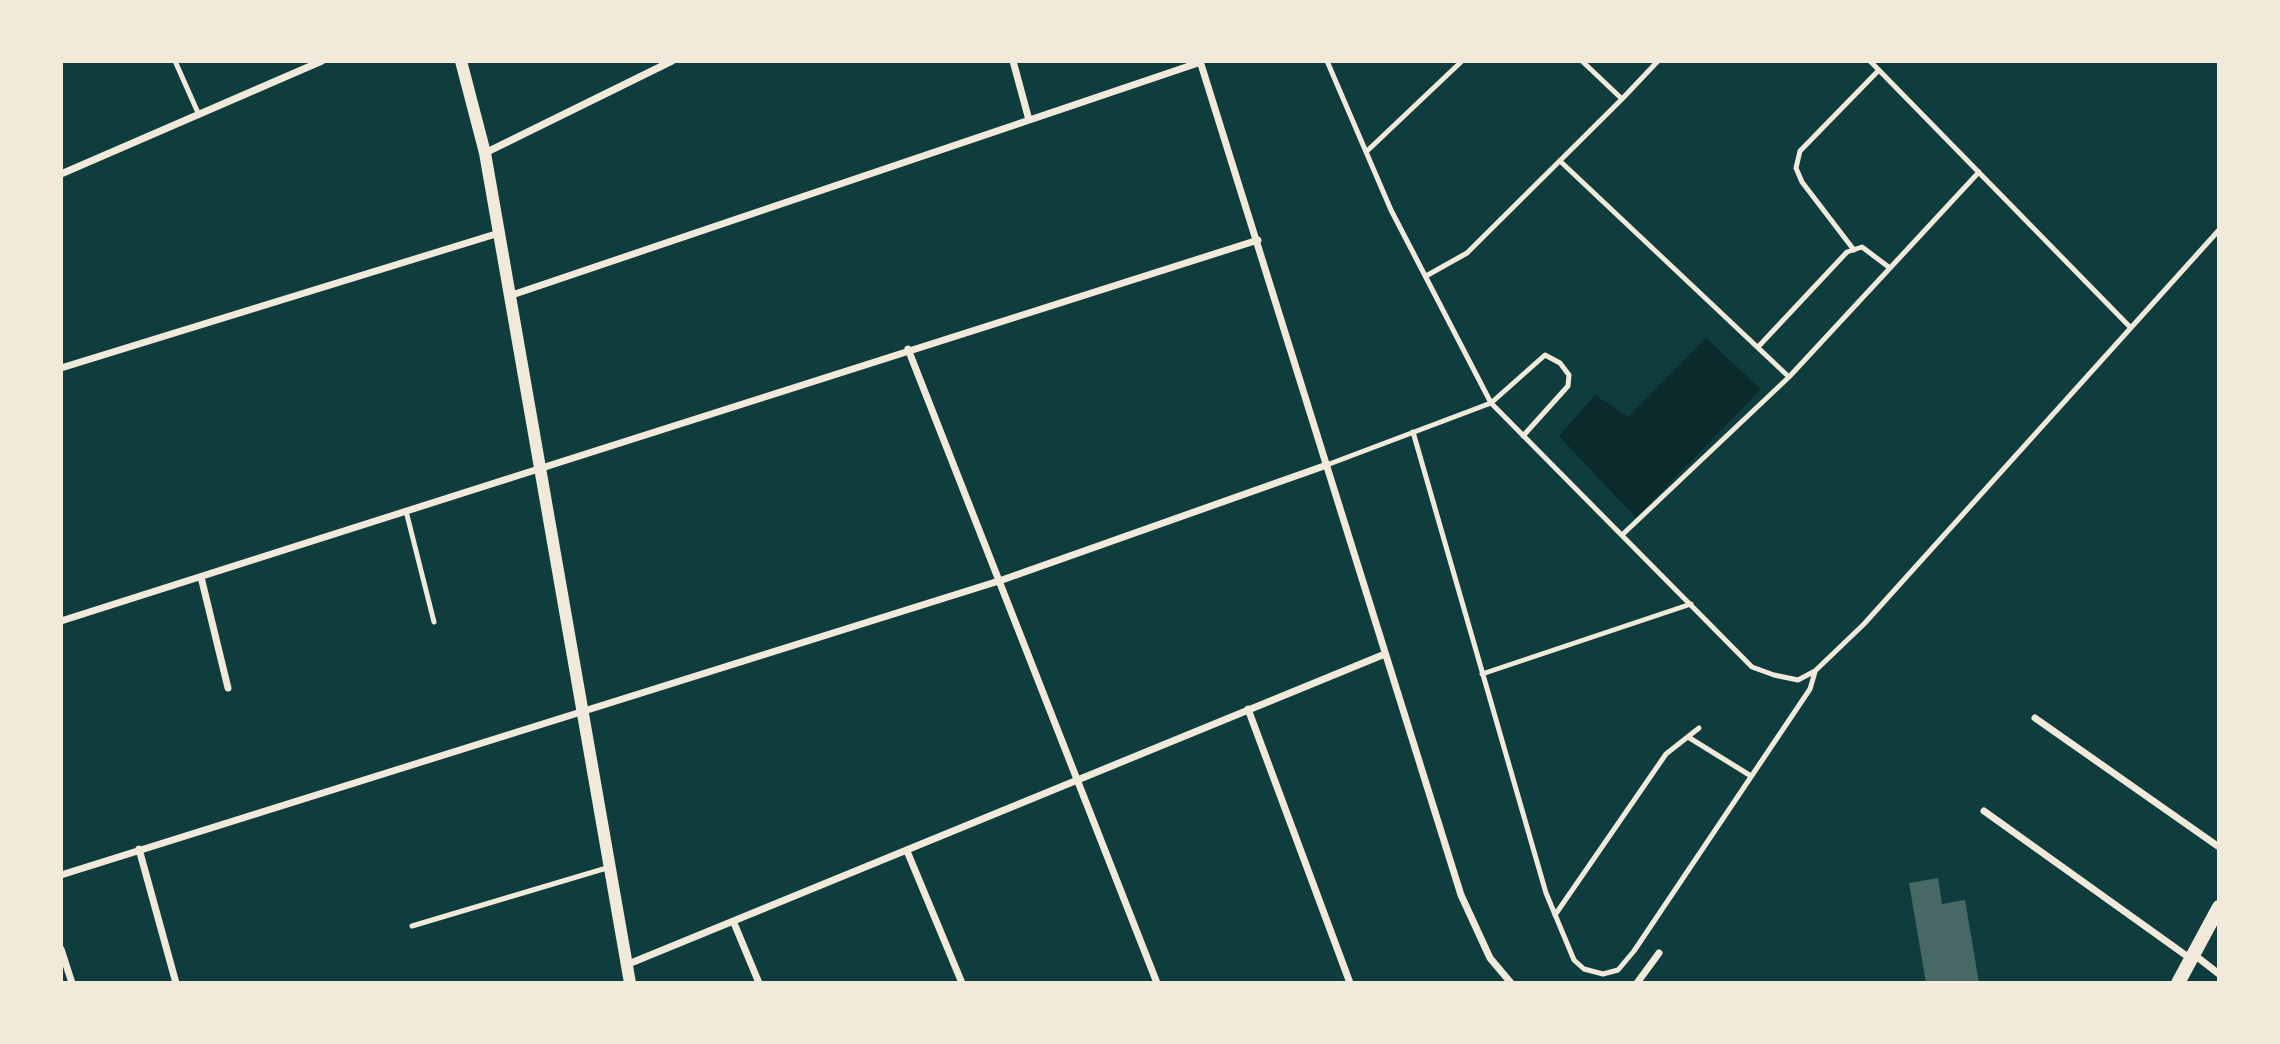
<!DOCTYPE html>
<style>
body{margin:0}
#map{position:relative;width:2280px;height:1044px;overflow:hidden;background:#0f3d3e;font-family:"IBM Plex Sans",sans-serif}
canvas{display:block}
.frame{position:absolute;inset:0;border:63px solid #f1e9da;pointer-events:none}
</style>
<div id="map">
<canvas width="2280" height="1044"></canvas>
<div class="frame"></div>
</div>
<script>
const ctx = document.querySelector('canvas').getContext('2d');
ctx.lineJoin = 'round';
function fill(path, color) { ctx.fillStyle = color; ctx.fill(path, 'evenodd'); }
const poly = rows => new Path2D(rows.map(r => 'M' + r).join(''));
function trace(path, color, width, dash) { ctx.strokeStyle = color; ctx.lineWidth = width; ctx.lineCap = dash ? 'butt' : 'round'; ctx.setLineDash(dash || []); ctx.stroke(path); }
fill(poly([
 [1706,338,1761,389,1636,518,1559,436,1595,395,1628,417]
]), '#0a2a2b');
fill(poly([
 [1938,878,1942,904,1965,900,1979,983,1926,983,1909,883]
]), '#486865');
trace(poly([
 [175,61,199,115],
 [1327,61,1391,210,1491,403,1752,667,1774,675,1798,680,1815,671,1864,624,2219,230],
 [1870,61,2130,327],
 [1622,99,1658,61],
 [1366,152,1462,61],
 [1560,161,1789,377],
 [1854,250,1802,182,1796,168,1800,151,1879,70],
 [1426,276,1467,253,1622,99,1582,61],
 [1758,347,1847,252,1862,247,1890,268],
 [1413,432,1546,893,1574,960,1584,969,1603,974,1618,970,1634,951,1810,689,1815,672],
 [1324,466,1491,403,1545,355,1560,363,1569,375,1568,386,1523,436],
 [406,511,434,622],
 [1622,535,1789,377,1979,172],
 [1482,674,1691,604],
 [1688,737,1751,776],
 [1555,915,1666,754,1699,728],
 [412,926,610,867]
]), '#f1e9da', 5);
trace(poly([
 [1013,61,1029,120],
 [1200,61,1461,895,1490,958,1511,983],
 [485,153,672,61],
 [61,174,322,61],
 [509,296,1201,62],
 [908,349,1157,983],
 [61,368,499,233],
 [201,577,228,688],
 [61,621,1258,240],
 [1248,709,1350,983],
 [2035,718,2219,847],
 [1984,811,2191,959],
 [139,849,176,983],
 [907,851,962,983],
 [61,875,1002,580,1324,466],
 [734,923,759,983],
 [61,949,72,983],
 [2192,953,2219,974],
 [626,965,1385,654],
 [1637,983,1659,953]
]), '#f1e9da', 7);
trace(poly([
 [461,61,485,153,630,983]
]), '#f1e9da', 12);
trace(poly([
 [2178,983,2219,907]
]), '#f1e9da', 14);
</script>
